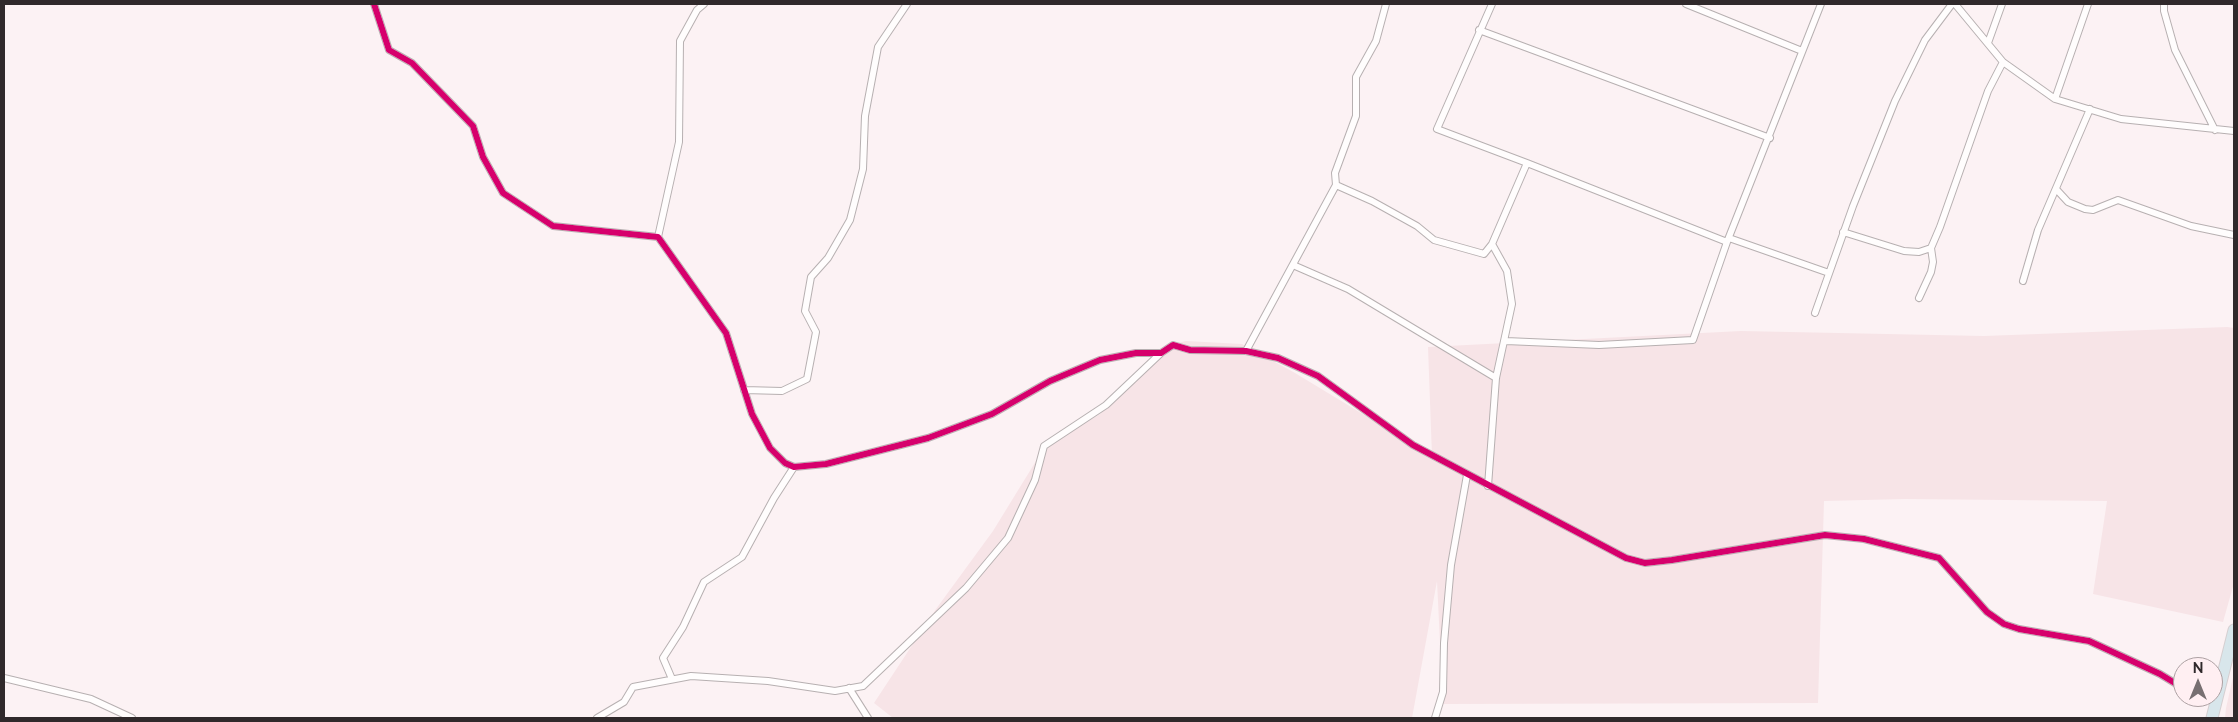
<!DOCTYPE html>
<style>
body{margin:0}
#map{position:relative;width:2238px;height:722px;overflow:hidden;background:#fcf2f4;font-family:Raleway,sans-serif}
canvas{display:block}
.frame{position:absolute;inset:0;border:5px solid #30292b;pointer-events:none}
.north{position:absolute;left:2173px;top:657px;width:50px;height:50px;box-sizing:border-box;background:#ffeff2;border:1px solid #aca0a2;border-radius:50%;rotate:0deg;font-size:14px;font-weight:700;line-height:20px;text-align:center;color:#30292b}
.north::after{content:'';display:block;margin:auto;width:18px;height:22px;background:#776f71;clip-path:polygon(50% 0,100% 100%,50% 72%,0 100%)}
</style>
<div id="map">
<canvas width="2238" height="722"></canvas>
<div class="frame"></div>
<div class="north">N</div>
</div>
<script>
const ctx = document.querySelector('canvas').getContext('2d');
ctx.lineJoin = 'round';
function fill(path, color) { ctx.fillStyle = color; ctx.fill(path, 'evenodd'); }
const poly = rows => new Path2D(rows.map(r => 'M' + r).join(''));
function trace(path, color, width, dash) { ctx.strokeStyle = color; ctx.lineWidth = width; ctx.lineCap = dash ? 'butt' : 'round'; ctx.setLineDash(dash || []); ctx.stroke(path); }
fill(poly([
 [2227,327,2234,328,2234,583,2223,622,2093,594,2107,501,1905,499,1824,501,1818,703,1443,704,1437,581,1412,718,893,718,874,703,936,609,993,531,1044,448,1100,414,1165,346,1186,341,1242,344,1295,373,1432,456,1428,347,1741,331,1984,336],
 [2234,673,2234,718,2225,718,2226,708]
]), '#f7e4e7');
const street = poly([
 [374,4,389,50,412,63,473,126,483,157,503,193,553,226,658,237,726,333,752,414,770,448,785,463,794,467,826,464,928,438,992,414,1050,381,1100,360,1136,353,1161,353,1173,345,1190,350,1246,351,1278,358,1318,376,1413,445,1626,558,1645,563,1672,560,1825,535,1864,539,1939,558,1987,612,2004,624,2019,629,2089,641,2160,674,2183,688],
 [1492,4,1437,129,1527,163],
 [1686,4,1802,51],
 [1955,4,2003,62,2055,99,2121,119,2234,131],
 [2164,4,2164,11,2175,50,2215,130],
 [1479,30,1770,138],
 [1988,43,2002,4],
 [2055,99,2088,4],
 [1336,185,1372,201,1417,226,1434,240,1484,254,1492,244],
 [2056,189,2068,202,2085,209,2093,210,2118,200,2191,226,2234,235],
 [1843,232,1904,251,1919,252,1931,248,1940,227,1988,91,2003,62],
 [658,237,679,142,680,41,697,10,704,4],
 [1729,238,1829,273],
 [1293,265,1348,289,1496,378],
 [2023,281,2038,230,2090,109],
 [1919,298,1931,272,1933,262,1931,248],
 [1815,313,1853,206,1895,101,1925,40,1952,4],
 [1506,341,1599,345,1693,340,1727,242,1821,4],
 [1246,351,1336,185,1335,173,1356,116,1356,77,1376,41,1386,4],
 [744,390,782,391,807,379,816,332,805,311,811,277,828,258,850,220,863,169,865,116,878,47,907,4],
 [1488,486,1496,378,1512,304,1507,271,1492,244,1527,163,1727,242],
 [4,678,91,699,132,718],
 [672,679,663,658,683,627,704,582,742,557,774,498,794,467],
 [849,688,868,718],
 [597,718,624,702,633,687,691,676,768,681,835,691,863,686,966,588,1008,538,1035,480,1044,446,1106,405,1161,353],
 [1435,718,1443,692,1444,643,1451,565,1467,475]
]);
const highway = poly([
 [2212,718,2234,630]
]);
trace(street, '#b7b0b1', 8);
trace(highway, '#d5cfd1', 13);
trace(street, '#fffdfd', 6);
trace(highway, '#d8e6eb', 11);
trace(poly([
 [374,4,389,50,412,63,473,126,483,157,503,193,553,226,658,237,726,333,752,414,770,448,785,463,794,467,826,464,928,438,992,414,1050,381,1100,360,1136,353,1161,353,1173,345,1190,350,1246,351,1278,358,1318,376,1413,445,1626,558,1645,563,1672,560,1825,535,1864,539,1939,558,1987,612,2004,624,2019,629,2089,641,2160,674,2183,688]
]), '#d6006c', 6);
</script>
